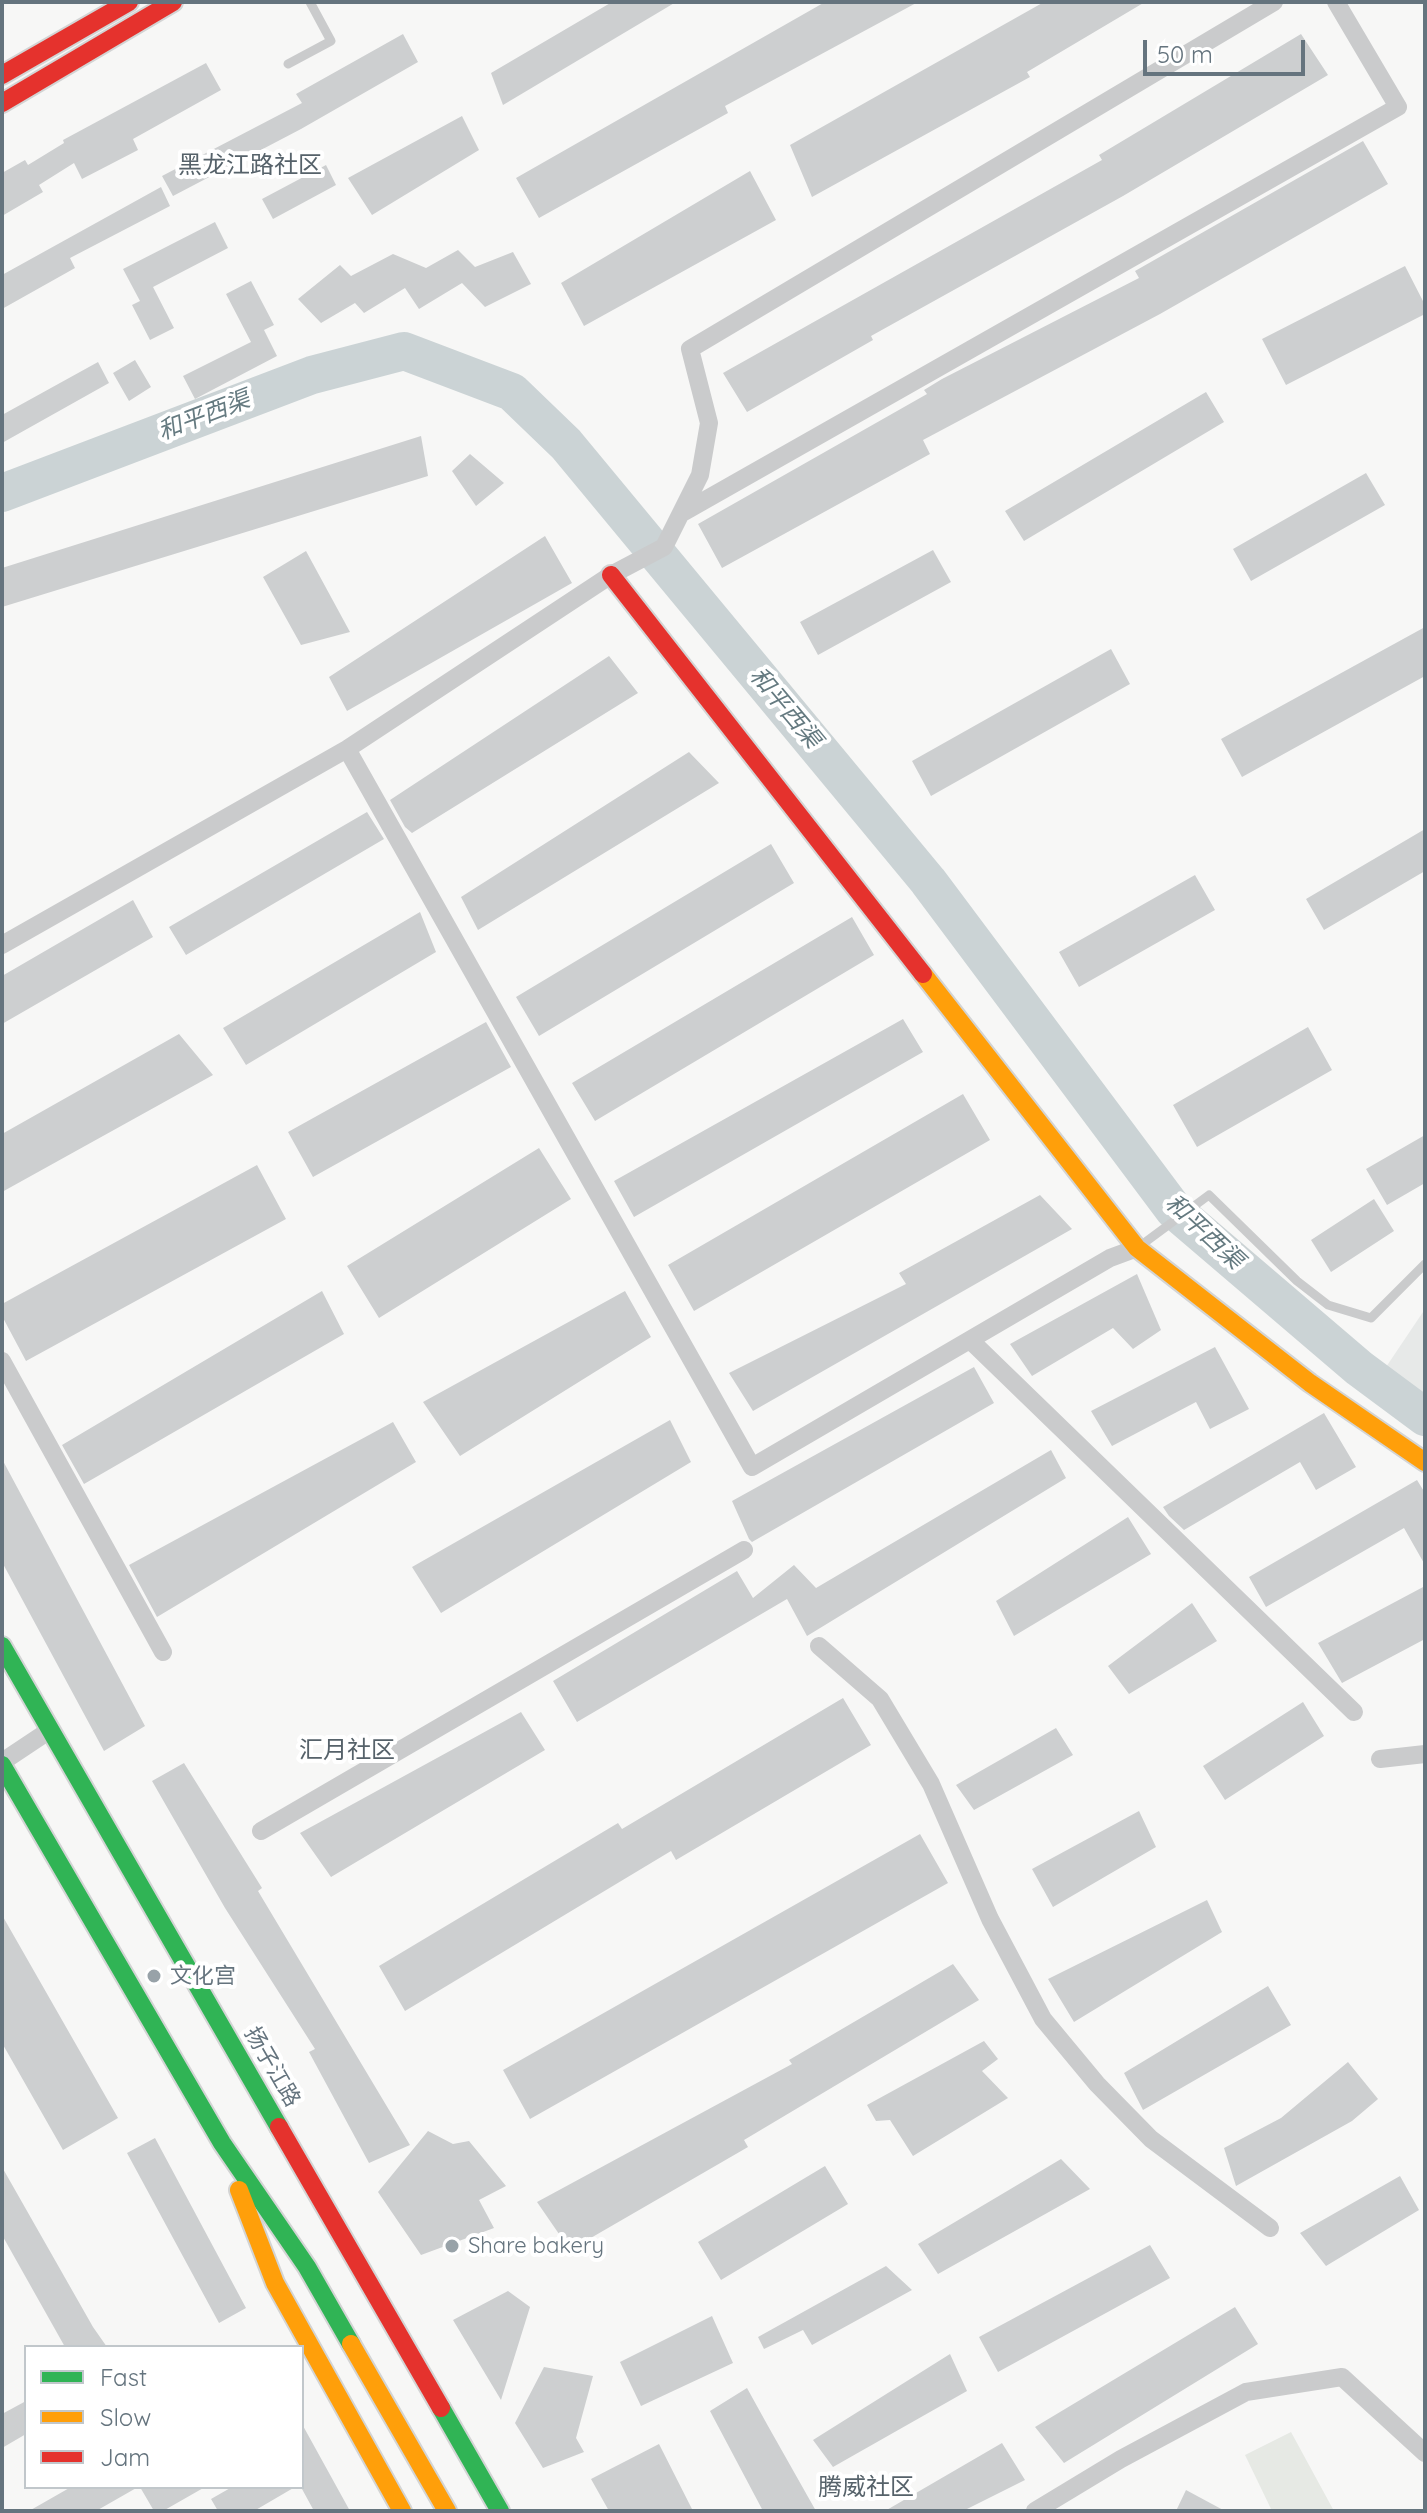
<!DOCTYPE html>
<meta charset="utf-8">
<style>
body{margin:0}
#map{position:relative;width:1427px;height:2513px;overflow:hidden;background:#f7f7f6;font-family:Quicksand,sans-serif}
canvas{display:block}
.frame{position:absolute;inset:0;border:4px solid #65747e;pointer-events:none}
.legend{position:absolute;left:24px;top:2345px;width:280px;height:144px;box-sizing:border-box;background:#fff;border:2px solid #c1c7cb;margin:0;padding:10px 14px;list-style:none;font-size:24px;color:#65747e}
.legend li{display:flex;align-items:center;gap:16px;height:40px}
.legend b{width:40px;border:2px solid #c1c7cb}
.scale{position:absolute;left:1143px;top:40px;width:162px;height:36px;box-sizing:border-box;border:4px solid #65747e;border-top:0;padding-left:10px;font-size:24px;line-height:28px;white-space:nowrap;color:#65747e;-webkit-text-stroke:6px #fff;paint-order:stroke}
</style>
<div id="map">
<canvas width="1427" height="2513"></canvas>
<div class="frame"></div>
<ul class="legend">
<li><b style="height:10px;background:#30b455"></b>Fast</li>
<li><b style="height:10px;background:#ff9f0a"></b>Slow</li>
<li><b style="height:10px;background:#e5322d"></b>Jam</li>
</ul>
<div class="scale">50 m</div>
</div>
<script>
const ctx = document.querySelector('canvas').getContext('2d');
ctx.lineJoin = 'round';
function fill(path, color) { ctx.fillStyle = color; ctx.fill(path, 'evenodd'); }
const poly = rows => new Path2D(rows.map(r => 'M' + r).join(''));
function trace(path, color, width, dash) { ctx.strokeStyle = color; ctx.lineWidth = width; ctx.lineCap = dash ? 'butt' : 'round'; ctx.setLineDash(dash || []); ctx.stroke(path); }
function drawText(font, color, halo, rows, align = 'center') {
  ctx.font = font + ' Quicksand,"Noto Sans SC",sans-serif'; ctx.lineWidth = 8; ctx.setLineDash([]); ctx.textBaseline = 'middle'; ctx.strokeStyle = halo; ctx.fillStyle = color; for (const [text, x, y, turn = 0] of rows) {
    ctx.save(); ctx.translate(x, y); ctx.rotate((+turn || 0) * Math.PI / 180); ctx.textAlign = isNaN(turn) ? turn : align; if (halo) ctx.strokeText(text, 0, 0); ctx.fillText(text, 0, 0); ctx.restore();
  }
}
fill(poly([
 [1425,1309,1425,1404,1382,1373]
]), '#e7e9e8');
fill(poly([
 [1291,2432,1334,2511,1272,2511,1245,2455]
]), '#e6e9e4');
trace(poly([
 [2,493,312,375,404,351,512,392,566,444,928,881,1174,1210,1359,1368,1425,1417]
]), '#cbd3d5', 38);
fill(poly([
 [612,2,676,2,503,105,491,73],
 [825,2,918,2,725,106,728,113,539,218,516,178],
 [1044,2,1145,2,1027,72,1030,77,812,197,790,145],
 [403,34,418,62,301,129,173,196,162,176,302,103,296,94],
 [1301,34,1328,75,1123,196,871,336,873,340,747,412,723,373,1102,160,1099,155],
 [206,63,221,90,133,139,138,150,82,179,74,163,39,185,43,192,2,216,2,173,25,160,28,165,64,143,63,140],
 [462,116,479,150,372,215,348,178],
 [1363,141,1388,184,1160,314,923,440,930,454,722,568,698,524,927,394,924,390,942,379,1139,278,1135,271],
 [326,165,336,185,273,219,262,199],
 [750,171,776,220,584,326,561,283],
 [161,187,170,206,70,258,75,268,2,309,2,275],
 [215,222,228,248,153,287,174,328,150,340,132,305,140,301,123,269],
 [458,250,475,267,513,252,531,284,485,307,462,283,419,309,405,288,364,313,355,303,321,323,298,299,340,265,351,276,393,254,426,268],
 [1405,266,1425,305,1425,314,1286,385,1262,339],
 [251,281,274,325,264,330,277,356,195,399,183,376,251,342,226,294],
 [135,360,151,387,129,401,113,373],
 [98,362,109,383,2,443,2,415],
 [1206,392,1224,422,1024,541,1005,511],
 [421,436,428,476,2,607,2,568],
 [470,454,504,483,476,506,452,471],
 [1366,473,1385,505,1251,581,1233,549],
 [545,536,572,583,347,711,329,677],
 [933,550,951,582,818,655,800,622],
 [306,551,350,632,301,645,263,577],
 [1425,627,1425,676,1242,777,1221,739],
 [1111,649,1130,684,931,796,912,761],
 [609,656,638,693,412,833,405,827,390,800],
 [689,752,719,783,478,930,461,897],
 [367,812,384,839,186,955,169,927],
 [1425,829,1425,871,1324,930,1306,899],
 [771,844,794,883,539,1036,516,997],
 [1195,875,1215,910,1079,987,1059,952],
 [133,900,153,937,2,1024,2,976],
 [420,912,436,952,246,1065,223,1028],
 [852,917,874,955,595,1121,572,1083],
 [903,1019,923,1052,634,1217,614,1181],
 [486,1022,511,1067,313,1177,288,1132],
 [1308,1027,1332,1070,1197,1147,1173,1105],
 [179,1034,213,1075,2,1192,2,1134],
 [963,1094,990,1140,694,1311,668,1265],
 [1425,1135,1425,1183,1387,1205,1366,1169],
 [539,1148,571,1199,379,1318,347,1266],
 [257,1165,286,1219,26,1361,2,1316,2,1304],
 [1040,1195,1072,1229,753,1411,729,1373,906,1284,899,1273],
 [1374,1199,1394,1231,1331,1272,1311,1240],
 [1137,1274,1161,1330,1133,1349,1113,1328,1032,1376,1010,1344],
 [322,1291,344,1334,84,1484,62,1445],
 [625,1291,651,1337,460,1456,423,1402],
 [1215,1347,1249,1409,1210,1429,1196,1402,1112,1446,1091,1411],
 [974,1367,994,1403,752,1542,749,1539,732,1501],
 [1324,1413,1356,1467,1316,1490,1300,1462,1184,1530,1169,1516,1163,1507],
 [670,1420,691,1462,441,1613,412,1567],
 [393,1422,416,1462,157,1617,129,1565],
 [1051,1450,1066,1478,807,1636,787,1599,577,1722,553,1681,737,1571,753,1598,794,1565,816,1588],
 [2,1459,145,1726,104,1751,2,1562],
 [1417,1480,1425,1493,1425,1565,1404,1528,1266,1607,1249,1577],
 [1128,1517,1151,1554,1014,1636,996,1601],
 [1425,1586,1425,1639,1342,1683,1318,1643],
 [1192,1603,1217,1641,1129,1694,1108,1666],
 [843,1698,871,1745,676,1860,671,1851,405,2011,379,1966,618,1823,622,1829],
 [1303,1702,1324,1736,1225,1800,1203,1766],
 [521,1712,545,1750,331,1877,300,1833],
 [1056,1728,1073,1755,974,1810,956,1785],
 [184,1763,262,1888,258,1891,410,2145,369,2163,309,2052,315,2049,225,1908,152,1781],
 [1139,1811,1156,1847,1053,1907,1032,1869],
 [920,1834,948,1883,530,2119,503,2070],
 [1207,1900,1222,1932,1074,2022,1048,1979],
 [2,1915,118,2118,63,2150,2,2043],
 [953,1964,979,2000,744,2140,748,2147,570,2250,537,2202,792,2064,789,2060],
 [1268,1986,1291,2025,1143,2110,1124,2073],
 [984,2041,998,2059,982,2071,1008,2098,913,2156,890,2120,876,2121,867,2105],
 [1348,2062,1378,2099,1352,2121,1236,2186,1224,2148,1281,2118],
 [428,2131,453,2144,469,2141,506,2186,479,2200,494,2228,421,2255,378,2192],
 [155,2138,246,2308,219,2323,127,2153],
 [1061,2159,1090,2189,938,2274,918,2244],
 [825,2166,848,2204,721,2280,698,2242],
 [2,2167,93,2327,107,2347,65,2347,2,2235],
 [1400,2176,1419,2210,1326,2266,1300,2233],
 [1150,2245,1170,2278,998,2372,979,2337],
 [886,2266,912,2290,812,2345,803,2330,764,2349,758,2337],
 [508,2291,530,2307,501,2400,453,2320],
 [1235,2307,1258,2344,1064,2463,1035,2427],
 [712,2316,733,2363,641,2406,620,2362],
 [950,2354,967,2391,833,2467,813,2440],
 [544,2367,593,2376,576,2438,584,2452,543,2468,515,2423],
 [747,2388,768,2426,816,2511,763,2511,710,2411],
 [26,2401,26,2434,2,2448,2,2414],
 [302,2424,350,2511,314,2511,302,2489],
 [1002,2443,1025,2480,963,2511,885,2511],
 [659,2444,693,2511,609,2511,591,2479],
 [71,2487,138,2487,96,2511,29,2511],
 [140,2487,205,2487,163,2511,154,2511],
 [232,2487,295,2487,254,2511,218,2511,211,2499],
 [1186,2490,1225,2511,1176,2511]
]), '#cdcfd0');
const fast = poly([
 [2,1646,279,2127],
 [2,1765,222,2143,307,2267,351,2344],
 [441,2408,500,2511]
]);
const slow = poly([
 [923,974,1137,1248,1310,1383,1425,1462],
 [239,2190,275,2283,402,2511],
 [351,2344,447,2511]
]);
const jam = poly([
 [2,75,129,2],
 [2,103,173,2],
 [611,575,923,974],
 [279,2127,441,2408]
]);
trace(fast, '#d3d4d4', 22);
trace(slow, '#d3d4d4', 22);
trace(jam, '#d3d4d4', 22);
trace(poly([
 [288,64,331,41,310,2],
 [1140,1246,1209,1195,1297,1281,1328,1305,1371,1318,1425,1264]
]), '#cacbcc', 9);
trace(poly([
 [684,512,1398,107,1336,2],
 [347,749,752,1467,1110,1258,1137,1248],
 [2,945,347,749,611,575,664,547,700,475,709,423,690,349,1274,2],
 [971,1341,1354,1712],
 [2,1361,163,1652],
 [819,1646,880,1699,931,1784,990,1919,1043,2019,1097,2084,1151,2139,1270,2228],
 [1380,1759,1425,1754],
 [2,1762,50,1730],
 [261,1831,744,1550],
 [1035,2511,1121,2459,1246,2392,1342,2377,1425,2453]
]), '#cacbcc', 18);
trace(fast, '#30b455', 18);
trace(slow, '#ff9f0a', 18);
trace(jam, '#e5322d', 18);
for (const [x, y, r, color] of [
 [154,1976,8,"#98a2a8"],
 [452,2246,8,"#98a2a8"]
]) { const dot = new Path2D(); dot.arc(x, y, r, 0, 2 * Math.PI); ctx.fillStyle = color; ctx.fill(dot); trace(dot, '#fff', 3); }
drawText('22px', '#65747e', '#fff', [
 ["文化宫",170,1976],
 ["Share bakery",468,2246]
], 'left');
drawText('22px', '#65747e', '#fff', [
 ["扬子江路",272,2067,60]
]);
drawText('24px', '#56626a', '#fff', [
 ["黑龙江路社区",250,166],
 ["汇月社区",347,1751],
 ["腾威社区",866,2488]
]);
drawText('italic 24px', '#657a80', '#fff', [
 ["和平西渠",204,416,-21],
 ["和平西渠",785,708,50],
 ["和平西渠",1204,1232,43]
]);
</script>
